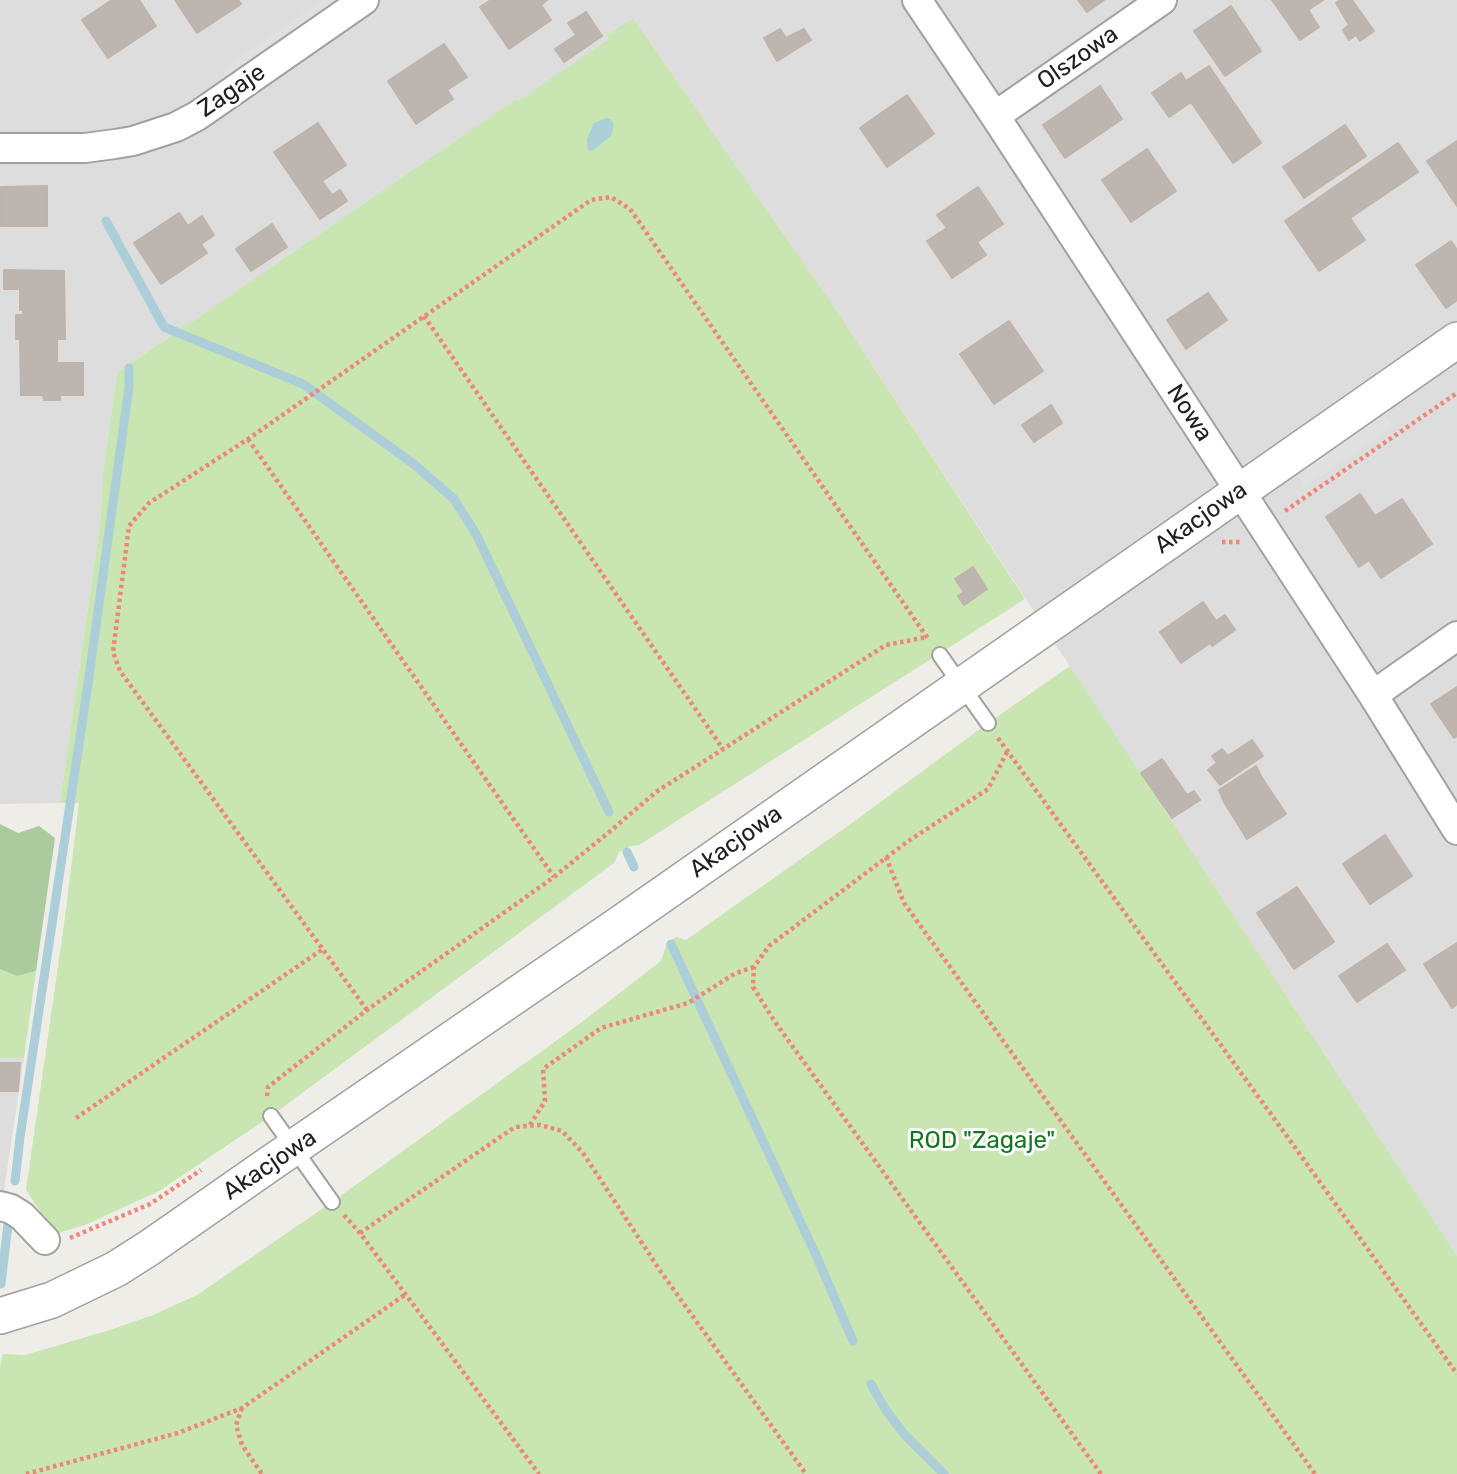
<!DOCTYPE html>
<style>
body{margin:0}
canvas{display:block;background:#efede7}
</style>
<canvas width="1457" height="1474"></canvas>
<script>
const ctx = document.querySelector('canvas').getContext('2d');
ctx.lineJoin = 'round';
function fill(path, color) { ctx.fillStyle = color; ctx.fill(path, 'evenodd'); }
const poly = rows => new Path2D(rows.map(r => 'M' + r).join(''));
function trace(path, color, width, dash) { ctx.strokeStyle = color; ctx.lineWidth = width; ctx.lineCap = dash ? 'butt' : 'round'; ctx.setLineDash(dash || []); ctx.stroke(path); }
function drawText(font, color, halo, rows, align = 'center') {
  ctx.font = font + ' Rubik,sans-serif'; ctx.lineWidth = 6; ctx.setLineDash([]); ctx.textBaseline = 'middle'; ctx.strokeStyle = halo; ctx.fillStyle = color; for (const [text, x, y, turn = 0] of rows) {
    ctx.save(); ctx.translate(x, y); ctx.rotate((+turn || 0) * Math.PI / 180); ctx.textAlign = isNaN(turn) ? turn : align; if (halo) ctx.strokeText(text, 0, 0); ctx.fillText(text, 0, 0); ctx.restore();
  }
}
fill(poly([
 [0,0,1457,0,1457,1256,835,308,633,18,609,40,518,102,516,99,117,373,103,475,100,524,60,803,0,804],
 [0,1058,24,1058,4,1190,0,1190]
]), '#dedddd');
fill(poly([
 [633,18,835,308,1025,599,639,845,630,846,619,852,614,863,271,1116,159,1191,85,1225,55,1234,26,1190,66,910,79,803,60,803,100,524,103,475,117,373,516,99,518,101,608,40,608,35],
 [1070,666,1457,1256,1457,1474,0,1474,0,1367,3,1354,25,1355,110,1330,153,1315,197,1295,332,1202,578,1025,661,961,667,943,676,937,686,940,852,823,988,723],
 [0,969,17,976,36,971,24,1058,0,1058]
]), '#c9e5b1');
fill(poly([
 [0,824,18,833,39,826,55,838,36,971,17,976,0,969]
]), '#abcb9f');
fill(poly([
 [323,0,342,0,222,83,224,68],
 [1381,409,1393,427,1305,487,1294,470]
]), '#e0e0e0');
fill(poly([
 [607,118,611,119,614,125,611,136,592,151,588,150,587,139,594,123]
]), '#abced9');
trace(poly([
 [106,221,164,327,303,384,415,465,454,499,476,534,609,812],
 [627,852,634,867],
 [671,944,816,1255,853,1341],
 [15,1181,20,1137,87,691,129,387,129,368],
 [1,1284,8,1224],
 [871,1384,885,1409,904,1434,944,1474]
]), '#abced9', 9);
const building = poly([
 [112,0,139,0,156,26,108,58,82,20,112,0],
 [175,0,238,0,241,4,197,33,175,0],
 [491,0,547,0,541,5,551,20,509,49,480,7,491,0],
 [1078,0,1104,0,1087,12,1078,0],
 [1272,0,1323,0,1308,10,1319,27,1300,40,1272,0],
 [1340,0,1352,0,1374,31,1360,41,1356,35,1349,40,1343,30,1349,25,1336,3,1340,0],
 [1231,6,1261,51,1225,76,1194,31,1231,6],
 [586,12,602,36,564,62,555,49,576,35,568,23,586,12],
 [780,29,786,38,804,29,811,40,777,61,764,38,780,29],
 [444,44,467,77,447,90,453,99,416,124,388,81,444,44],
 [1209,66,1261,143,1233,163,1191,102,1169,117,1152,93,1181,73,1186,81,1209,66],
 [1100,86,1122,119,1065,158,1043,125,1100,86],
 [907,95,934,134,887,167,860,128,907,95],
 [318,123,346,165,322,181,332,195,340,190,347,201,320,219,274,152,318,123],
 [1345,125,1366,156,1304,198,1283,167,1345,125],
 [1457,141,1457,206,1427,161,1457,141],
 [1398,143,1418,172,1350,218,1365,240,1319,271,1285,221,1398,143],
 [1147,149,1176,191,1131,222,1102,180,1147,149],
 [47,186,47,226,1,226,1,187,47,186],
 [978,187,1003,224,977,242,986,255,952,278,927,241,947,228,937,215,978,187],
 [179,213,188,226,202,216,214,235,201,244,207,253,161,284,134,243,179,213],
 [272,224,287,247,251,271,236,249,272,224],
 [1451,241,1457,250,1457,300,1446,308,1416,265,1451,241],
 [4,270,64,271,65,339,57,339,57,363,83,363,83,395,60,395,60,400,44,400,43,395,21,395,20,339,16,339,16,315,23,315,23,310,20,310,20,289,4,289,4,270],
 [1208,293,1227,320,1186,349,1167,320,1208,293],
 [1009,321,1043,371,994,404,960,354,1009,321],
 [1051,405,1062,423,1034,442,1022,425,1051,405],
 [1360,494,1375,516,1402,499,1432,544,1381,578,1369,560,1359,567,1326,517,1360,494],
 [973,567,987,589,964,605,958,596,964,592,955,579,973,567],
 [1203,602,1216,621,1225,615,1235,630,1212,646,1210,643,1181,663,1160,632,1203,602],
 [1457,687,1457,736,1454,738,1431,704,1457,687],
 [1252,740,1263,756,1220,785,1208,770,1217,763,1212,756,1222,749,1228,756,1252,740],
 [1162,759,1187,795,1194,791,1200,800,1172,818,1141,773,1162,759],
 [1256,766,1262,778,1224,802,1219,790,1256,766],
 [1262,778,1286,814,1247,839,1224,802,1262,778],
 [1385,835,1412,876,1370,904,1343,864,1385,835],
 [1297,887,1334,942,1294,969,1257,913,1297,887],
 [1457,943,1457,1004,1452,1008,1424,964,1457,943],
 [1387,944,1405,970,1357,1002,1339,976,1387,944],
 [0,1063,20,1063,18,1091,0,1091,0,1063]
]);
fill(building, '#bdb6b0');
trace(building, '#c0b4aa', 2);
const service = poly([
 [940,655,988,723],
 [271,1116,332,1202]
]);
const minor = poly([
 [917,0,995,116,1240,491,1373,695,1457,830],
 [995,116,1162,0],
 [0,148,85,148,115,144,133,141,176,127,197,116,364,0],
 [1373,695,1457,636],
 [0,1206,11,1209,22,1216,45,1240]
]);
const tertiary = poly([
 [0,1316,52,1300,116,1269,149,1248,271,1163,620,924,1457,340]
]);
trace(service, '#a1a1a1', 18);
trace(minor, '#a1a1a1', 32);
trace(tertiary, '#a1a1a1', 38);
trace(poly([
 [424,316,723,749],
 [248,439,554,877],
 [1285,511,1457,393],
 [1222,542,1242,542],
 [998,738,1289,1139,1457,1374],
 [1007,752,988,789,907,842,769,946,754,967,753,987,775,1022,1101,1474],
 [886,857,904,903,1315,1474],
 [367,1010,120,671,113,652,129,526,149,503,248,439,591,200,611,197,630,209,929,640],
 [267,1096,268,1087,367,1010,554,877,608,833,656,792,886,645,927,637],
 [76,1118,323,949],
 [530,1125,545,1101,543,1069,601,1028,688,1003,736,973,754,967],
 [344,1215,360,1233,539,1474],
 [360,1233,515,1127,540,1125,562,1131,583,1153,661,1272,806,1474],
 [70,1238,150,1204,201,1170],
 [242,1408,236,1425,242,1445,262,1474],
 [26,1474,178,1433,242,1408,406,1294]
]), '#ef8778', 4.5, [3.5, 3.5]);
trace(service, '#fff', 14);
trace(minor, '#fff', 28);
trace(tertiary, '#fff', 35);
drawText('24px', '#202020', '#fff', [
 ["Olszowa",1078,58,-35],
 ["Zagaje",232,91,-34],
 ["Nowa",1189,413,57],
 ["Akacjowa",1201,518,-35],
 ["Akacjowa",736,842,-35],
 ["Akacjowa",270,1165,-34]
]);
drawText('24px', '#14771f', '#fff', [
 ["ROD \"Zagaje\"",982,1141]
]);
</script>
